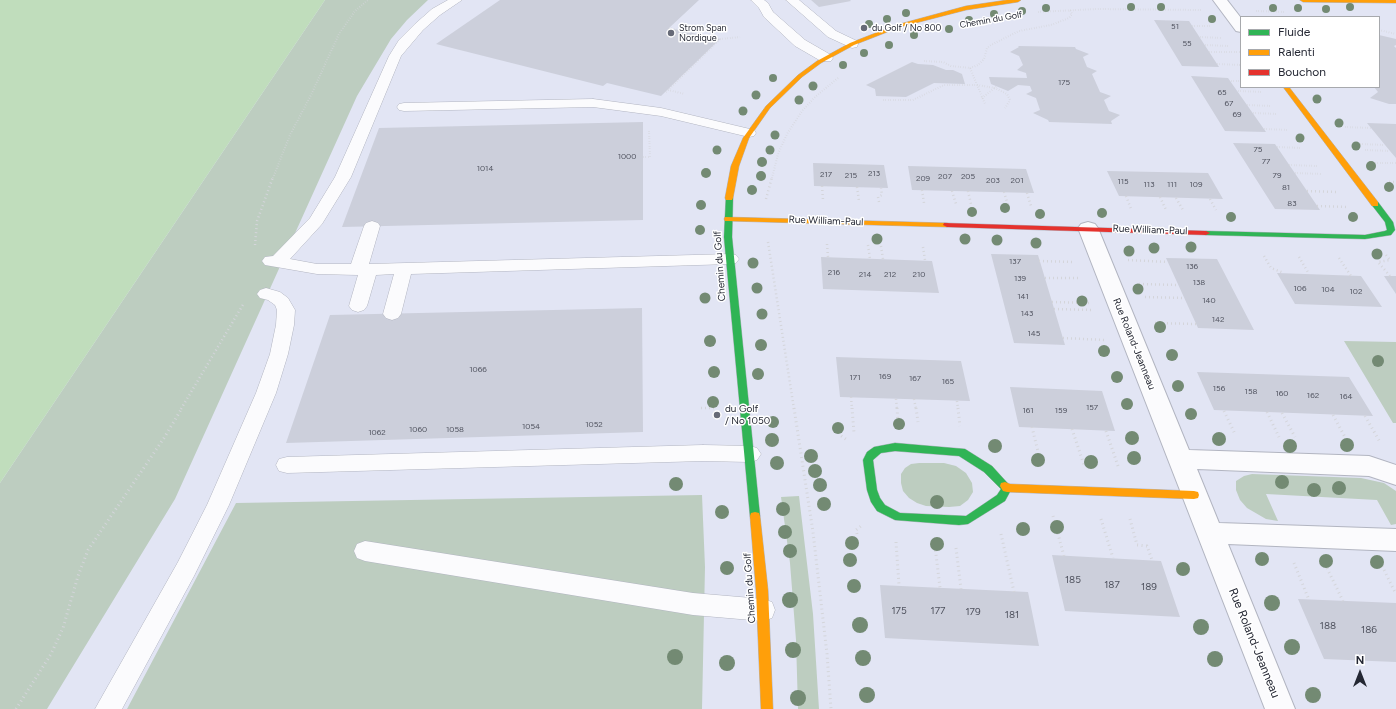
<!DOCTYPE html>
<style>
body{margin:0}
#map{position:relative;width:1396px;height:709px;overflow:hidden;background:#e2e5f4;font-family:Figtree,sans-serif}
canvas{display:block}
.legend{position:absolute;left:1240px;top:16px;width:140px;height:72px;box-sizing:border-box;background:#fff;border:1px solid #a7a9ad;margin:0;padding:5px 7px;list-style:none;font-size:12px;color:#242733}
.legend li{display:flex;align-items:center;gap:8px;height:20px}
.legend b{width:20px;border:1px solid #a7a9ad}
.north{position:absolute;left:1340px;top:653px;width:40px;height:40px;-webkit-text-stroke:3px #fff;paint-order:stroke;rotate:0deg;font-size:11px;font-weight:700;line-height:16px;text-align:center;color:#242733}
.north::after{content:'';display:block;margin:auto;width:14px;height:18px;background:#242733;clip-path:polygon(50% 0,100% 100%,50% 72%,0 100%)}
</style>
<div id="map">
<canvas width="1396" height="709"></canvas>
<ul class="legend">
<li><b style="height:5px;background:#30b455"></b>Fluide</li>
<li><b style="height:5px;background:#ff9f0a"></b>Ralenti</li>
<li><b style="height:5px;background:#e5322d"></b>Bouchon</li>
</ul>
<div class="north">N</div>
</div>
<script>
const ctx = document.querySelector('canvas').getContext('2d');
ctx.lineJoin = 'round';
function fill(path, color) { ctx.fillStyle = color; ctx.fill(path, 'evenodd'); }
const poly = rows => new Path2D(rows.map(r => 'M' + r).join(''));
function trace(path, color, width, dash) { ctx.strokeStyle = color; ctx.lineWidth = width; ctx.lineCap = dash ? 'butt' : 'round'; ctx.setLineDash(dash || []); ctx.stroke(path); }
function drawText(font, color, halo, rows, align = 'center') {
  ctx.font = font + ' Figtree,sans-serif'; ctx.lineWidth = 3; ctx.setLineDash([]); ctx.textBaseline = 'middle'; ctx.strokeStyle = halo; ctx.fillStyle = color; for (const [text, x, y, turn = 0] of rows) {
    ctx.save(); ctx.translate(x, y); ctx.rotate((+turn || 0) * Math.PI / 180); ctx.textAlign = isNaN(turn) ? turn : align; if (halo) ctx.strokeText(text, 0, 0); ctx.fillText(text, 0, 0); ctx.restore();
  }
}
fill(poly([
 [325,0,428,0,407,20,391,39,357,96,175,499,47,709,0,709,0,483],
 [1344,341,1396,342,1396,423,1393,423],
 [919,463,944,463,956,466,966,473,972,483,973,492,968,500,960,506,949,507,926,506,917,503,909,498,903,491,901,483,901,474,905,468,911,464],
 [1252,474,1361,478,1384,483,1396,491,1396,524,1391,525,1377,500,1266,494,1278,521,1266,519,1247,508,1240,500,1236,490,1236,481,1244,476],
 [702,495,705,567,702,709,127,709,236,503],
 [799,496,813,614,819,709,798,709,796,640,790,563,781,497]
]), '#bdcdc0');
fill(poly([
 [0,0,325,0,0,483]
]), '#c0ddbc');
fill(poly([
 [500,0,699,0,669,28,720,39,661,96,607,83,603,86,436,44],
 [811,0,850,0,851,1,819,7],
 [1154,20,1189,21,1219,67,1182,66],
 [1379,35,1396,39,1396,45,1394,46,1396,48,1396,104,1389,104,1370,98,1378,92,1374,87,1379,87],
 [1018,46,1075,47,1076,49,1089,54,1083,57,1087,67,1097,71,1092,74,1100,92,1111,96,1104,100,1109,111,1120,115,1111,121,1112,124,1049,122,1048,120,1033,113,1040,110,1036,98,1026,94,1032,91,1030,86,1018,85,1008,91,991,84,989,77,1027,78,1026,73,1017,70,1023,65,1019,56,1010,52,1019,47],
 [912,62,918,64,933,65,946,70,953,70,962,74,965,84,934,83,906,97,876,96,875,89,866,85],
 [1191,76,1228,78,1266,132,1225,131],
 [643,122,643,220,342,227,379,128],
 [1367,123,1396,124,1396,158,1390,151],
 [1233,143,1275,144,1320,210,1275,209],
 [813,163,884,165,888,188,814,186],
 [908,166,1026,169,1034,193,912,190],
 [1107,171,1208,173,1223,199,1119,196],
 [991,254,1038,255,1065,345,1014,343],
 [821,257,932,261,939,293,823,289],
 [1166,258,1217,259,1254,330,1198,328],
 [1277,273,1361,276,1382,307,1295,304],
 [1384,276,1396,276,1396,294],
 [642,308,643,432,286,443,330,315],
 [836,357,961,361,970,401,840,397],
 [1197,372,1349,377,1373,416,1214,410],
 [1010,387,1102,391,1115,431,1019,427],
 [1052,555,1161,561,1180,617,1065,611],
 [880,585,1028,592,1039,646,885,638],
 [1298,599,1396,603,1396,662,1324,659]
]), '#cccfdb');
const lane = poly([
 [448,0,462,0,440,15,423,30,401,56,351,177,322,224,290,259,317,264,351,264,364,226,366,223,372,221,378,223,380,226,369,264,370,264,730,254,736,255,739,259,736,263,730,264,411,274,401,314,398,318,392,320,386,318,383,314,394,274,376,275,367,306,364,310,358,312,352,310,349,306,358,275,317,274,265,265,262,261,265,257,273,256,310,218,335,177,389,56,399,40,415,24,432,9,448,0],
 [751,0,764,0,768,3,773,12,805,40,831,55,833,58,831,61,821,61,795,46,764,17,759,8,751,0],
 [786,0,799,0,836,31,857,41,858,44,857,47,852,48,828,37,786,0],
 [593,99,661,108,754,130,756,133,754,136,749,137,661,116,593,107,404,111,399,110,397,107,399,104,404,103,593,99],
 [266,288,280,292,288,298,295,310,294,325,288,354,276,393,229,505,194,576,122,709,95,709,178,562,207,505,256,393,270,354,276,325,277,310,275,305,268,300,260,298,257,294,260,290,266,288],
 [703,445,750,446,757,448,761,454,757,460,750,462,703,461,287,473,279,471,276,465,279,459,287,457,703,445],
 [365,541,693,593,763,599,772,602,775,610,772,618,763,621,693,615,365,561,357,558,354,551,357,544,365,541]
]);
const street = poly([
 [1213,0,1227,0,1241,18,1241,32,1236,31,1213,0],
 [1088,222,1095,224,1098,228,1189,450,1369,456,1396,465,1396,485,1369,476,1197,469,1219,523,1396,529,1396,551,1228,544,1295,709,1265,709,1078,228,1081,224,1088,222]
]);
const fast = poly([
 [726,196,732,196,733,198,732,237,760,516,759,519,755,520,751,519,750,516,724,237,726,196],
 [1372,202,1378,202,1393,222,1395,230,1391,235,1365,239,1206,235,1202,233,1206,231,1365,235,1385,231,1387,230,1385,222,1371,204,1372,202],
 [895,443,965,449,992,466,1012,488,1005,501,968,524,959,525,895,520,877,511,871,502,867,490,863,460,867,452,874,447,895,443],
 [895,451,959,456,984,472,1001,489,997,495,966,516,900,513,885,505,880,498,877,490,873,460,881,453,895,451]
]);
const slow = poly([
 [1007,0,1021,0,1018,2,966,10,900,27,854,45,821,63,802,77,770,108,749,138,739,166,733,198,732,200,726,200,725,198,731,166,743,138,766,106,798,75,817,61,850,43,896,25,966,6,1007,0],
 [1300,0,1396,0,1396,3,1303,2,1300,0],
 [1283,87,1289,87,1378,202,1378,206,1372,206,1283,87],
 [725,217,947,223,951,225,947,227,728,221,725,221,724,219,725,217],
 [1005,482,1010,484,1194,491,1198,492,1199,495,1198,498,1194,499,1007,492,1003,491,1000,486,1001,483,1005,482],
 [755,512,759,513,760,516,768,590,773,709,761,709,756,590,750,516,751,513,755,512]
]);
const jam = poly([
 [944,223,1206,231,1210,233,1206,235,947,227,943,225,944,223]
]);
trace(lane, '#b2b5c1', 1);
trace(street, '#b2b5c1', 2);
trace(fast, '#b2b5c1', 1);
trace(slow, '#b2b5c1', 1);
trace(jam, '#b2b5c1', 1);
trace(poly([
 [1256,11,1285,12],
 [1038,12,1096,9,1201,10],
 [1192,26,1211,26],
 [1379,30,1396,34],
 [693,33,698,28],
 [1200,37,1221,38],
 [720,39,740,37],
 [1205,45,1228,46],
 [1209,52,1241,52],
 [924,61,943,62,951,66,970,68,985,104],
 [1217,64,1241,65],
 [970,68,978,65,984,59,987,48,991,45,1019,31,1051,25,1069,18,1072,14,1070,10],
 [1231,81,1241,81],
 [668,90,685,94],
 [1238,91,1263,92],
 [666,92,720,39,669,28],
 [982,98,997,86],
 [883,100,913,100,944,85,977,85,995,88,1007,94,1010,100,1005,108],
 [1247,105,1271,106],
 [1253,113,1278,114],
 [1345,127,1371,128],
 [1264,129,1289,130],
 [1360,144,1385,145],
 [1277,147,1302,148],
 [1365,150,1390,151],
 [643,157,650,157,649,131],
 [1375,163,1396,163],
 [1289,165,1317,166],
 [1295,173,1322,174],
 [273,178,290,135,311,95,339,34,355,11,368,0],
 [772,178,778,154,787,134,802,111,815,97,838,78]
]), '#d4d5da', 2, [0.5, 2]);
trace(poly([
 [1389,182,1396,182],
 [822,186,823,200],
 [857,187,859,201],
 [922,190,924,203],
 [952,191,956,204],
 [968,191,971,204],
 [1307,191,1336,192],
 [1004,192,1008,205],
 [1027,193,1031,206],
 [1126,196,1131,209],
 [1160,197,1166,210],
 [1176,198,1183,210],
 [766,199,772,177],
 [1210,199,1216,210],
 [879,202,878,197,882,195,881,188],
 [1317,206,1349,207],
 [768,242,794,409],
 [827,244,828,257],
 [255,245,257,221,273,177],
 [868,245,870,259],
 [881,246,883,259],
 [923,247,925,260],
 [1386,255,1390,260,1378,262,1390,276],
 [1264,256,1271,268,1284,273],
 [1299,257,1309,274],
 [1339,258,1351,276],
 [1128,260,1168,262],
 [1039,261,1073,262],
 [1045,278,1080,278],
 [1139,284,1178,285],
 [1145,297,1184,298],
 [1052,302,1089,303],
 [1054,309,1092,310],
 [1155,323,1196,324],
 [1063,338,1105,340],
 [851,397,852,409],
 [896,399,897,409],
 [914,399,916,409],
 [957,401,958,409],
 [701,408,716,408],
 [181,409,244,303]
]), '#d4d5da', 2.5, [1, 3]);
trace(poly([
 [794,408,813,532,827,654,831,709],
 [852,408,854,433],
 [897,408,898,422],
 [916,408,918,422],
 [958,408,960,426],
 [1224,411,1235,434],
 [1267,412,1279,437],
 [1282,413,1295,437],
 [1333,415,1346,439],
 [1365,416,1380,442],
 [1032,427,1041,464],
 [1072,429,1084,465],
 [1106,431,1118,466],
 [840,432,840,435,847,440],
 [1053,516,1064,556],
 [1101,519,1113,558],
 [1130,519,1137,545,1147,546,1152,560],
 [857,534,856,530,861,526],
 [1001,534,1014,592],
 [896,542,899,585],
 [935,546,940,588],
 [956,548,961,589],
 [1294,563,1309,600],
 [1325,564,1343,601],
 [1382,566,1396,594],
 [16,709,51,654,63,628,78,576,88,550,164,438,182,408]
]), '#d4d5da', 3, [1, 3.5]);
fill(lane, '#fbfbfd');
fill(street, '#fbfbfd');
fill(fast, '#30b455');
fill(slow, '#ff9f0a');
fill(jam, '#e5322d');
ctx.fillStyle = '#738a73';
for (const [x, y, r] of [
 [1131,7,4],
 [1161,7,4],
 [1350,7,4],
 [1046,8,4],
 [1273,8,4],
 [1298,8,4],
 [1326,9,4],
 [1022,11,4],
 [906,13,4],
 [994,14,4],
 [887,19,4],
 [1212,19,4],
 [969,20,4],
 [869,24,4],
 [949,29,4],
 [914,35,4],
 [889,45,4],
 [864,53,4],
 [843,65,4],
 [773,78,4],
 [813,86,4.5],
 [756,95,4.5],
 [1317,99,4.5],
 [799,100,4.5],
 [743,111,4.5],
 [1339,123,4.5],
 [775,135,4.5],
 [1300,138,4.5],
 [1356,146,4.5],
 [717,150,4.5],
 [770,150,4.5],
 [762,162,5],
 [1371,166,5],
 [706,173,5],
 [761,176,5],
 [1389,187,5],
 [752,190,5],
 [701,205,5],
 [1005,208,5],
 [972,212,5],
 [1102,213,5],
 [1040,214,5],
 [1231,217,5],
 [1353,217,5],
 [700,230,5],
 [877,239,5.5],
 [965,239,5.5],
 [997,240,5.5],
 [1036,243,5.5],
 [1191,247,5.5],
 [1154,248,5.5],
 [1129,251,5.5],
 [1377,254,5.5],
 [753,263,5.5],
 [757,288,5.5],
 [1138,289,5.5],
 [705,298,5.5],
 [1082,301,5.5],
 [762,314,5.5],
 [1160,327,6],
 [710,341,6],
 [761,345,6],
 [1104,351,6],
 [1172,355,6],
 [1378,361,6],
 [714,372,6],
 [758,374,6],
 [1117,377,6],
 [1178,386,6],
 [713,402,6],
 [1127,404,6],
 [1191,414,6],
 [773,422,6],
 [899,424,6],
 [838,428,6],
 [1132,438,7],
 [1219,439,7],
 [772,440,7],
 [1347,445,7],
 [995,446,7],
 [1290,446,7],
 [811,456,7],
 [1134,458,7],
 [1038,460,7],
 [1091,462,7],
 [777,463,7],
 [815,471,7],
 [1282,482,7],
 [676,484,7],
 [820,485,7],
 [1339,488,7],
 [1314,490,7],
 [937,502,7],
 [824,504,7],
 [783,509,7],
 [722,512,7],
 [1057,527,7],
 [1023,529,7],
 [785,532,7],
 [852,543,7],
 [937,544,7],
 [790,551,7],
 [1262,559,7],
 [850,560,7],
 [1326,561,7],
 [1377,562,7],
 [727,568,7],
 [1183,569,7],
 [854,586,7],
 [790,600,8],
 [1272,603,8],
 [860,625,8],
 [1201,627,8],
 [1292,647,8],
 [793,650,8],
 [675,657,8],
 [863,658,8],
 [1215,659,8],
 [727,663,8],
 [867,695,8],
 [1313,695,8],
 [798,698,8]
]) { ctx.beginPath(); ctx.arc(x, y, r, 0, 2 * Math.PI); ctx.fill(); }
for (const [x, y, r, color] of [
 [864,28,4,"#666a77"],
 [671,33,4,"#666a77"],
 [717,415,4,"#666a77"]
]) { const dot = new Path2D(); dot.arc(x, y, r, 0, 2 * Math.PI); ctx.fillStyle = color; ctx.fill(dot); trace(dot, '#fff', 1.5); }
drawText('8px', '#50535f', null, [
 ["51",1175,27],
 ["55",1187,44],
 ["175",1064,83],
 ["65",1222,93],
 ["67",1229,104],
 ["69",1237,115],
 ["75",1258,150],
 ["1000",627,157],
 ["77",1266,162],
 ["1014",485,169],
 ["213",874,174],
 ["217",826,175],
 ["215",851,176],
 ["79",1277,176],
 ["207",945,177],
 ["205",968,177],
 ["209",923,179],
 ["203",993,181],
 ["201",1017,181],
 ["115",1123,182],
 ["113",1149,185],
 ["111",1172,185],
 ["109",1196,185],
 ["81",1286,188],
 ["83",1292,204],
 ["137",1015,262],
 ["136",1192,267],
 ["216",834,273],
 ["214",865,275],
 ["212",890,275],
 ["210",919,275],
 ["139",1020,279],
 ["138",1199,283],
 ["106",1300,289],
 ["104",1328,290],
 ["102",1356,292],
 ["141",1023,297],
 ["140",1209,301],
 ["143",1027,314],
 ["142",1218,320],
 ["145",1034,334],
 ["1066",478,370],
 ["169",885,377],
 ["171",855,378],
 ["167",915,379],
 ["165",948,382],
 ["156",1219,389],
 ["158",1251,392],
 ["160",1282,394],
 ["162",1313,396],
 ["164",1346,397],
 ["157",1092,408],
 ["161",1028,411],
 ["159",1061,411],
 ["1052",594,425],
 ["1054",531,427],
 ["1060",418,430],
 ["1058",455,430],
 ["1062",377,433]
]);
drawText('9px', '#242733', '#fff', [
 ["Chemin du Golf",991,20,-10]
]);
drawText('9px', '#242733', '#fff', [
 ["Strom Span",679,28],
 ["Nordique",679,38],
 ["du Golf / No 800",872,28]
], 'left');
drawText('10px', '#242733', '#fff', [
 ["Rue William-Paul",826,221,2],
 ["Rue William-Paul",1150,230,2],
 ["Chemin du Golf",720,266,-94],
 ["Rue Roland-Jeanneau",1134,344,68],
 ["Chemin du Golf",750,588,-94]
]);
drawText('10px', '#242733', '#fff', [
 ["du Golf",725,409],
 ["/ No 1050",725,421]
], 'left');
drawText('10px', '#50535f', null, [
 ["185",1073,580],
 ["187",1112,585],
 ["189",1149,587],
 ["175",899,611],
 ["177",938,611],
 ["179",973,612],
 ["181",1012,615],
 ["188",1328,626],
 ["186",1369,630]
]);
drawText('12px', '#242733', '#fff', [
 ["Rue Roland-Jeanneau",1254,643,68]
]);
</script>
